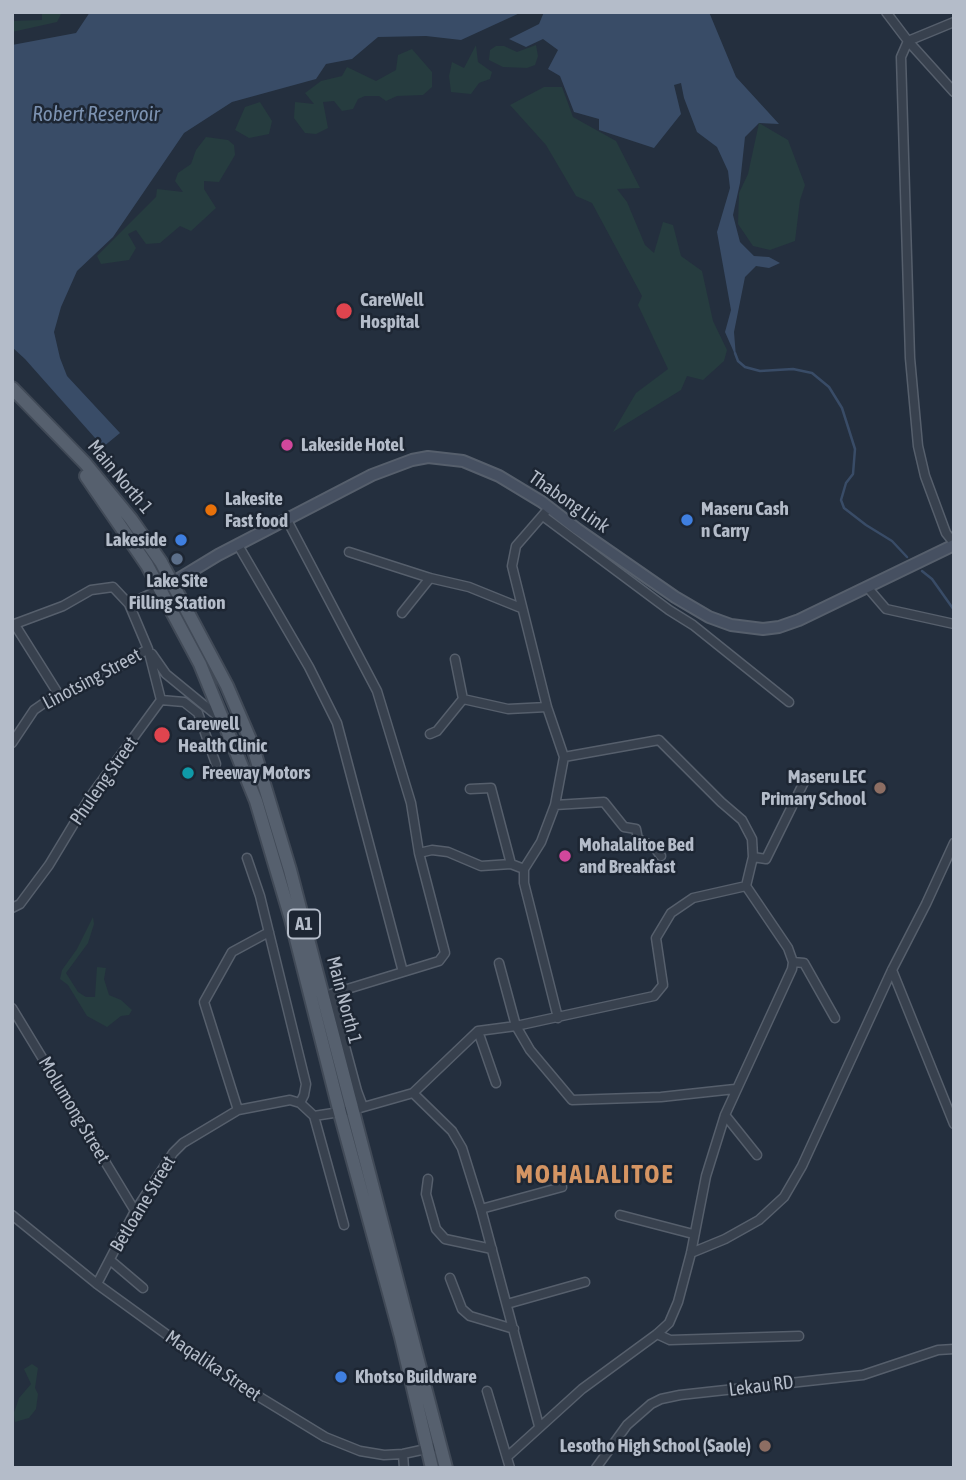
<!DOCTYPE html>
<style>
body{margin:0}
#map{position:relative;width:966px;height:1480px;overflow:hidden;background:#242f3e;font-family:"Asap Condensed",sans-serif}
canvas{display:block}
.frame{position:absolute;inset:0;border:14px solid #b4bcc9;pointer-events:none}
</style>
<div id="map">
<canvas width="966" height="1480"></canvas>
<div class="frame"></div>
</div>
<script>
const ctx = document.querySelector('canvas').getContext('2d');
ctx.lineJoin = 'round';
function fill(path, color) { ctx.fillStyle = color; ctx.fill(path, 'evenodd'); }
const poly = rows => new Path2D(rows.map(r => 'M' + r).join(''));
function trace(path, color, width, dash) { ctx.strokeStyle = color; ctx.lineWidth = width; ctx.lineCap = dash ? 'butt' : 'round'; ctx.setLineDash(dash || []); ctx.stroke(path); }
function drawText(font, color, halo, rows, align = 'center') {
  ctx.font = font + ' "Asap Condensed",sans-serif'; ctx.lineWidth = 5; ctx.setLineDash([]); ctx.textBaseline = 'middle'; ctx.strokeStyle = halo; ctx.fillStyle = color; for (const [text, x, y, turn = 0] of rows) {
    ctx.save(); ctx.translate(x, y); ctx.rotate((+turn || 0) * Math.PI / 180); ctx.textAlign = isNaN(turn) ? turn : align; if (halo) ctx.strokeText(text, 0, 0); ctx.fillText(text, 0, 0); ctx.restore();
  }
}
fill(poly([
 [42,12,62,12,57,22,12,32,12,21,42,20],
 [476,45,478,62,492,72,490,79,479,83,471,94,451,92,449,76,452,62,464,68],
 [536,45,538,56,535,65,527,68,503,67,489,60,490,50,496,46,504,46,517,52],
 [412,49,432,72,432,87,423,95,397,96,386,101,379,96,365,96,358,99,353,109,342,111,334,101,323,102,328,128,316,134,305,133,294,118,295,102,314,104,305,93,321,81,342,76,347,67,376,81,396,70,398,55],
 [544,87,562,87,573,117,616,141,640,188,617,189,627,202,645,245,654,253,663,222,673,225,681,256,702,271,713,321,727,350,724,361,703,380,687,376,681,390,613,432,636,393,668,369,638,305,642,296,592,203,576,196,546,145,510,105],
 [260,102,272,121,269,134,249,138,235,130,245,107],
 [759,123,788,140,805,185,800,200,795,241,770,250,753,246,738,224,739,193,748,174],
 [206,137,228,140,234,145,235,155,219,182,204,181,204,189,216,208,191,231,180,226,160,243,146,244,136,230,128,234,136,248,129,260,101,264,97,256,156,197,157,189,183,192,175,181,178,173,191,164,196,150],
 [93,917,94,924,88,943,66,973,78,992,86,997,95,997,97,967,106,968,104,979,109,995,121,1000,132,1010,129,1015,121,1016,107,1027,87,1016,68,985,60,979,62,970,77,949],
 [32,1364,38,1368,35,1388,38,1394,36,1409,29,1418,15,1422,14,1413,19,1398,31,1384,24,1369]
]), '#263c3f');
fill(poly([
 [90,12,522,12,461,40,426,36,378,37,352,59,326,64,316,79,232,102,184,133,113,237,77,271,61,307,54,332,60,358,67,376,120,433,103,447,25,359,12,347,12,45,76,33],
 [544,12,709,12,736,77,779,124,759,123,745,137,740,183,733,215,740,242,754,256,769,257,780,263,769,268,756,266,745,277,734,332,736,357,725,332,731,310,717,232,730,188,728,171,717,147,697,132,684,98,681,83,674,85,681,114,654,148,599,130,599,119,574,112,560,76,548,69,558,50,543,39,526,47,509,39,539,24]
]), '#394c67');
trace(poly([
 [735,353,738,361,745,367,760,371,793,369,812,373,829,387,842,408,855,449,853,474,846,483,841,500,844,508,866,525,892,541,907,557],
 [922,571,932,579,954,610]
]), '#394c67', 2.5);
const minor = poly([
 [886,12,908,41,954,92],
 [954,22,908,41,901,57,910,358,918,446,925,476,946,533,954,543],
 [549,508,516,546,512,566,547,707,564,757,555,805,541,842,524,869,524,883,558,1018],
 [543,516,669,610,693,625,789,702],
 [287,520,377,691,411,803,419,853,445,953,439,961,331,994,357,1091,363,1107],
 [238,545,309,667,337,723,403,972],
 [349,552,430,578,469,587,521,608],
 [868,588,886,609,954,624],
 [402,613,430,578],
 [12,625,63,606,91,590,113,587,129,604,161,589],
 [15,625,59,695],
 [152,654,166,674,221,719],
 [463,699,508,709,547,707],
 [161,700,184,702,198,713,216,764],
 [430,734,437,731,463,699,455,659],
 [12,743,34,710,47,701,104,675,148,649],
 [564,757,659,740,721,802,742,820,752,839,753,857,746,886],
 [470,789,491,788,511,864],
 [555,805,604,802,624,827,636,829,638,839,654,847,661,856],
 [419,853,432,850,448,852,481,866,511,864,524,869],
 [753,857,766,859,804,782],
 [247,858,260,896,306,1084,304,1095,300,1103],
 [12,908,20,904,49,865,90,797,161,700,148,649,129,604],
 [793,962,804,963,835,1018],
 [499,963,516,1026,654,996,663,985,656,938,671,913,693,898,746,886,788,948,793,962,792,969,725,1115,706,1176,691,1253,678,1302,669,1323,657,1334,582,1389,507,1457],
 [892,970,954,1124],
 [12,1008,135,1211],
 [478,1031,496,1083],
 [413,1093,452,1131,462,1148,481,1209,539,1426],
 [238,1110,204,1002,232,952,269,932],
 [725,1115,757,1155],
 [314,1116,344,1225],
 [428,1179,426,1194,436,1229,445,1239,492,1249],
 [481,1209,562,1187],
 [12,1215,97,1284,217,1371,325,1437,360,1451,384,1455,403,1454,440,1446],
 [620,1215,693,1234],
 [691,1253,725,1239,759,1220,784,1197,802,1166,892,970,926,904,954,843],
 [110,1260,143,1288],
 [450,1278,462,1309,470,1316,514,1329],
 [97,1284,135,1211,173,1153,183,1143,238,1110,290,1100,300,1103,314,1116,353,1110,413,1093,478,1031,516,1026,530,1050,572,1100,661,1097,735,1089],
 [507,1304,585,1282],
 [657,1334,670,1340,799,1336],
 [487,1391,510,1468],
 [403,1454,404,1468],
 [596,1468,627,1425,651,1404,661,1399,680,1395,863,1375,938,1350,954,1349]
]);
const secondary = poly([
 [167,586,218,555,372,475,412,460,428,457,463,461,499,476,542,502,577,529,675,597,709,617,731,625,763,629,779,627,799,620,954,545]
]);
const primary = poly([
 [12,388,85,463,131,519,161,562,227,686,252,744,290,870,446,1468],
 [86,476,147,565,200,664,256,801,291,919,340,1113,401,1337,432,1468]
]);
trace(minor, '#565f6c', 11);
trace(secondary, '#565f6c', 14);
trace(primary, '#414a57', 16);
trace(minor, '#38414e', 8);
trace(secondary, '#465061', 10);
trace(primary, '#56606e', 12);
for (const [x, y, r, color] of [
 [344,311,9,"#e0444e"],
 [287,445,7,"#d1479c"],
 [211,510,7,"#e8710a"],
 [687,520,7,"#3f7fe0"],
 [181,540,7,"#3f7fe0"],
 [177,559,7,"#5c6f8a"],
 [162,735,9,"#e0444e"],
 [188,773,7,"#0f9aa8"],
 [880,788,7,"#8d6e63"],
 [565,856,7,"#d1479c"],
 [341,1377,7,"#3f7fe0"],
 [765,1446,7,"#8d6e63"]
]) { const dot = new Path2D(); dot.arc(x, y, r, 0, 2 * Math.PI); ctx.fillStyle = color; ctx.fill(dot); trace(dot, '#1d2633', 2.5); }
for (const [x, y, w] of [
 [304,924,32]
]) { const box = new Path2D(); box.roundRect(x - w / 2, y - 14.5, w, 29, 5); ctx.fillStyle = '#1d2633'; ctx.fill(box); trace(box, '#b4bcc9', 2); }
drawText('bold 18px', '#b4bcc9', null, [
 ["A1",304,924]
]);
drawText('bold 19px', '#b4bcc9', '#1d2633', [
 ["CareWell",360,300],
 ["Hospital",360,322],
 ["Lakeside Hotel",301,445],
 ["Lakesite",225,499],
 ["Fast food",225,521],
 ["Maseru Cash",701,509],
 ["n Carry",701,531],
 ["Lakeside",167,540,"right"],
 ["Lake Site",177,581,"center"],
 ["Filling Station",177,603,"center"],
 ["Carewell",178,724],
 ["Health Clinic",178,746],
 ["Freeway Motors",202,773],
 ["Maseru LEC",866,777,"right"],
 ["Primary School",866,799,"right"],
 ["Mohalalitoe Bed",579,845],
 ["and Breakfast",579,867],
 ["Khotso Buildware",355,1377],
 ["Lesotho High School (Saole)",751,1446,"right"]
], 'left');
drawText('19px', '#b4bcc9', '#1d2633', [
 ["Main North 1",120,477,50],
 ["Thabong Link",569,502,35],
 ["Linotsing Street",92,679,-28],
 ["Phuleng Street",104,781,-55],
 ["Main North 1",344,1000,75],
 ["Molumong Street",74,1110,59],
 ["Betloane Street",143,1204,-59],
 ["Maqalika Street",213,1366,34],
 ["Lekau RD",761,1386,-7]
]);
drawText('italic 21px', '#7c92b1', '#1d2633', [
 ["Robert Reservoir",96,114]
]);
ctx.letterSpacing = '2px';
drawText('bold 26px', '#d59563', '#1d2633', [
 ["MOHALALITOE",595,1175]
]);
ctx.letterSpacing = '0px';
</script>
